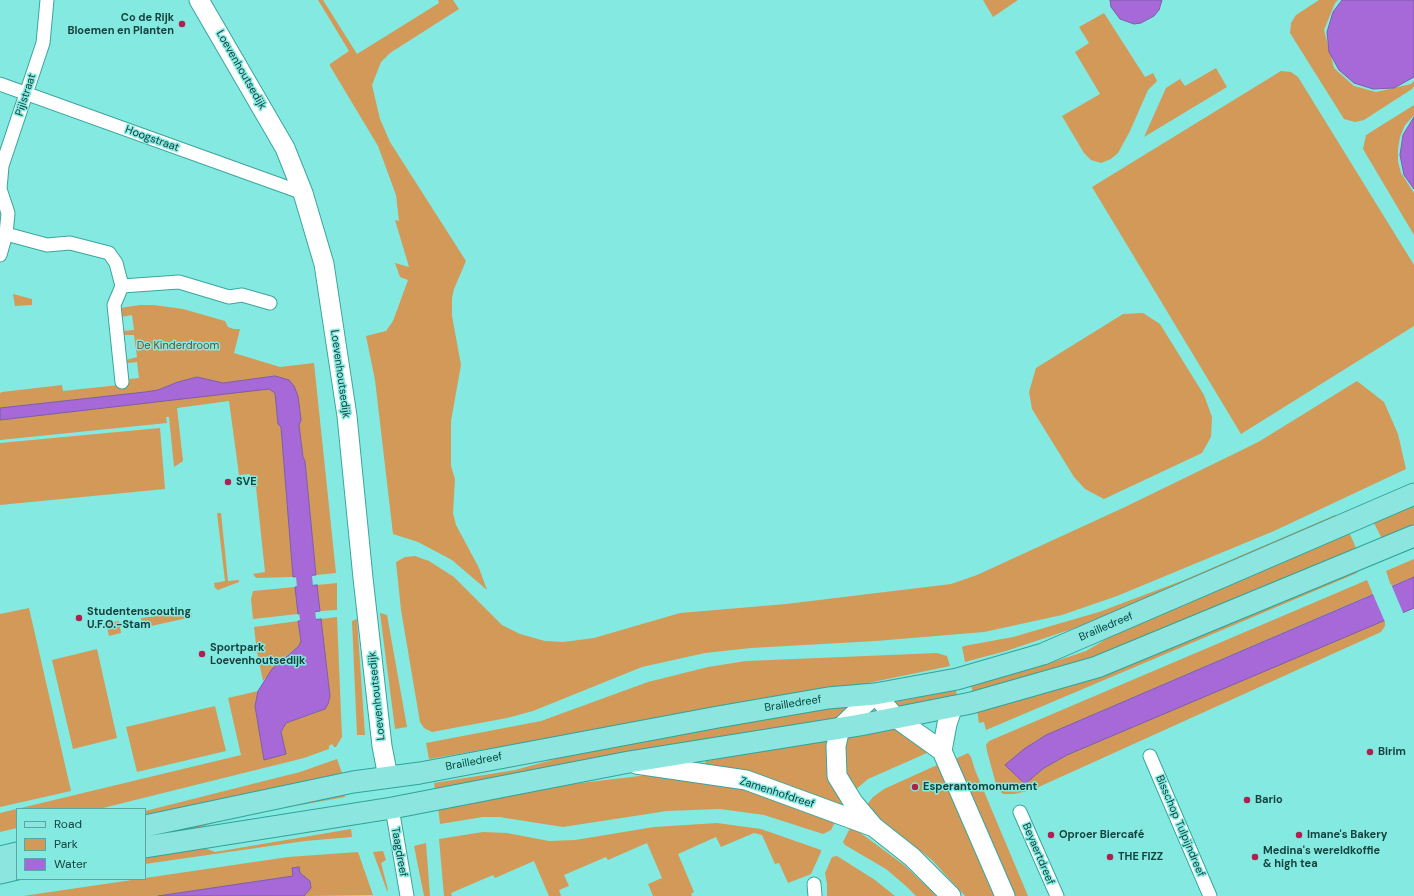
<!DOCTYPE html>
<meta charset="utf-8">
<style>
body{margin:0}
#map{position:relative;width:1414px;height:896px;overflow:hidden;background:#84eae1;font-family:"DM Sans",sans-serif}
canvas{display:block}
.legend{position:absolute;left:16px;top:808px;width:130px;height:72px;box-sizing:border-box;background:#84eae1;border:1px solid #58a7a0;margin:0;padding:5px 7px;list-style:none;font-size:12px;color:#15423e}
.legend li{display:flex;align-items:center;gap:8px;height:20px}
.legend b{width:20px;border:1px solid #58a7a0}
</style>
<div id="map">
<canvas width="1414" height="896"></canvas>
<ul class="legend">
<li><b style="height:5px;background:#8ce6df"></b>Road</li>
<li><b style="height:11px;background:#d29958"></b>Park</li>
<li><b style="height:11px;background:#a769d7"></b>Water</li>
</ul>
</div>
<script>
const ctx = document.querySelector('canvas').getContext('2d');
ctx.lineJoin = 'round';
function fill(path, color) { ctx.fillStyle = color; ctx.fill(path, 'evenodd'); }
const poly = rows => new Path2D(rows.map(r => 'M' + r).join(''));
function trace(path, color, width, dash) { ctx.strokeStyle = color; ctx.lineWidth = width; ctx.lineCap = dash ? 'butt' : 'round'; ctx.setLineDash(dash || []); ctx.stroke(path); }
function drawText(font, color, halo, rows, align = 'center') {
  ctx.font = font + ' "DM Sans",sans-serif'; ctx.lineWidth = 3; ctx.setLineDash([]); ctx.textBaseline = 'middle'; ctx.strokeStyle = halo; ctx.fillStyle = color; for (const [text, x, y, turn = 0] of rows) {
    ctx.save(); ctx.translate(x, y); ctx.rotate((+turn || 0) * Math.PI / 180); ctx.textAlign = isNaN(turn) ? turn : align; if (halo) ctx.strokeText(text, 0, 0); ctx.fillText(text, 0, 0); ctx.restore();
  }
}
fill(poly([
 [318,0,323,0,357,54,439,3,438,0,453,0,459,9,390,53,381,62,372,85,380,119,390,142,466,261,454,289,452,298,452,316,461,365,451,421,451,466,455,479,453,513,456,525,479,568,487,590,452,560,418,542,393,534,375,380,366,336,386,331,393,321,408,280,400,277,395,263,409,267,395,220,399,221,396,195,378,146,330,66,330,64,349,51],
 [983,0,1018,0,993,17],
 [1319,0,1338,0,1335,3,1324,30,1334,68,1354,86,1376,92,1411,84,1414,81,1414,86,1412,89,1364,120,1355,122,1344,119,1290,33,1291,23,1296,15],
 [1104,13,1145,77,1153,73,1157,81,1148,90,1130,131,1118,153,1111,159,1101,163,1091,160,1084,153,1062,116,1100,94,1075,52,1089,43,1079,27],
 [1216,68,1227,87,1144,137,1166,88,1180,79,1185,86],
 [1281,71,1291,72,1298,77,1414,265,1414,326,1241,434,1092,187],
 [1414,105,1414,115,1405,125,1400,137,1398,149,1398,162,1401,173,1414,193,1414,235,1363,149,1366,135],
 [13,294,32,299,32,305,15,306],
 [140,305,154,305,183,309,225,321,228,327,234,329,240,329,234,353,280,367,314,363,336,573,316,575,305,461,303,457,299,425,301,420,275,376,223,383,197,377,178,382,158,390,145,392,0,408,0,393,2,392,62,385,63,391,128,384,129,379,139,378,137,362,127,363,126,360,137,357,134,335,123,335,123,331,134,330,132,315,121,317,120,308],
 [1143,313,1160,324,1204,395,1212,417,1211,437,1202,453,1104,499,1085,489,1074,477,1032,409,1029,392,1036,368,1123,314],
 [1357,381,1384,402,1398,434,1406,469,1274,531,1117,596,1062,615,984,632,876,641,751,648,705,653,642,667,533,711,507,718,432,732,424,728,420,722,401,610,396,562,405,557,415,556,429,561,454,577,502,625,520,634,545,641,563,642,594,638,680,613,786,604,951,584,977,575,1125,507,1240,451,1260,441],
 [261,389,269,389,275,393,278,424,281,427,293,577,256,578,253,574,265,572,256,487,251,487,250,474,239,475,229,401,177,408,183,461,174,467,169,417,166,417,167,423,0,440,0,420],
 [160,428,165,489,0,505,0,443],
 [1414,506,1414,525,1382,539,1374,523],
 [217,513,221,513,228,581,239,580,239,582,218,590,215,588,214,583,225,581],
 [1335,515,1341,515,1090,623,1006,651,965,662,962,647,964,646,1013,637,1099,612,1184,580],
 [1350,534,1356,548,1148,637,1102,655,973,693,971,686,1038,667,1086,651,1118,632,1291,557],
 [1414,559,1414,577,1391,586,1386,571],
 [1356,571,1357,573,986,730,984,722,979,723,977,710],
 [1367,580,1373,594,1046,735,1034,742,1025,784,1044,768,1067,755,1385,620,1385,626,1381,632,1032,790,1014,794,1003,794,997,788,987,751,986,745,989,741],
 [337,583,337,610,320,611,317,585],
 [295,587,298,614,253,619,251,599,253,591],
 [29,608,71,791,0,807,0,614],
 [191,612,192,617,142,628,141,618],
 [380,613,387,615,407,727,395,729],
 [337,617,342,737,336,747,334,747,332,744,329,746,329,749,304,758,99,809,17,809,17,828,0,832,0,813,241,755,228,698,258,691,255,706,264,759,285,754,281,732,286,723,320,711,328,704,330,696,321,619],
 [357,619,365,735,357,735,352,621],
 [119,621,121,633,109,636,106,623],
 [298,621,301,641,299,646,282,659,263,681,257,652,254,627],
 [97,649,117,738,73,749,52,660],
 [937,653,947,656,950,666,854,686,429,759,426,743,541,721,648,682,708,667,746,661],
 [956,690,957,697,896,709,890,703],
 [856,703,839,720,435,789,434,783,515,770,589,750],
 [215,706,226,751,137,772,126,727],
 [899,727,927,753,868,779,854,791,843,767,842,759,847,736],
 [829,740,827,766,829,773,846,803,842,810,704,765,706,761],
 [968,753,971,757,975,770,1028,896,1014,896,955,759],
 [337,759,342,773,145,816,145,811,300,772],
 [937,765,947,783,995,896,965,896,932,860,865,807,873,797,884,789],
 [648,775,682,776,719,781,836,820,831,830,823,834,764,815,720,809,667,811,563,827,499,817,483,817,440,824,438,806,572,784],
 [344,791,345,797,233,817,184,832,145,839,145,833],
 [717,823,761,829,821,850,821,852,811,874,788,883,779,863,775,864,762,835,754,833,721,847,716,837,678,854,694,892,691,894,692,896,653,896,648,884,662,878,647,843,608,860,606,857,564,875,569,886,559,890,561,896,549,896,534,861,495,878,493,875,451,893,452,896,444,896,439,839,483,832,507,833,549,841,575,840,654,827],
 [851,826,904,865,937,896,916,896,906,886,886,869,845,845,843,842],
 [351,829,352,837,305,841,145,864,145,856,205,848,215,852],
 [426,843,430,896,424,896,414,846],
 [383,851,386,860,381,863,388,890,387,891,373,852],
 [358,852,373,895,304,896,311,887,310,881,300,873,299,867,293,876,158,896,23,896,288,857],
 [837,856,875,880,895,896,827,896,827,884,825,873,832,857]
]), '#d29958');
const water = poly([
 [1110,0,1162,0,1159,10,1154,16,1141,23,1134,24,1120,19,1111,7,1110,0],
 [1342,0,1414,0,1414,77,1394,88,1373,89,1354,83,1339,70,1329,52,1327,32,1333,12,1342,0],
 [1414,117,1414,189,1404,175,1400,155,1403,135,1414,117],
 [275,376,289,380,294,386,298,396,301,420,299,425,303,457,305,461,316,575,293,577,281,427,278,424,275,393,269,389,0,420,0,408,145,392,158,390,178,382,197,377,223,383,275,376],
 [1414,577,1414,608,1067,755,1044,768,1025,784,1005,765,1024,749,1046,735,1414,577],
 [317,585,320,611,298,614,295,587,317,585],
 [321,619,330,696,328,704,325,709,286,723,281,732,286,754,264,760,255,706,258,691,272,669,299,646,301,641,298,621,321,619],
 [299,867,300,873,310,881,311,888,304,896,158,896,293,876,292,868,299,867]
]);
fill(water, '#a769d7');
trace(water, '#7b5da9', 1);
fill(poly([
 [1391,584,1404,615,1385,622,1372,592]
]), '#84eae1');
trace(poly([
 [302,554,310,642]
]), '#a769d7', 16);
const street = poly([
 [0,84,303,193],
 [6,234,47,245,70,243,109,253,116,263,122,286,179,282,229,297,242,295,270,303],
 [0,255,6,234,8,213,0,189,2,166,43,43,47,0],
 [122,286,114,305,122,382],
 [1150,756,1210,896],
 [392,808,407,896],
 [1020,812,1057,896],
 [814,884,815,896]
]);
const secondary = poly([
 [199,0,285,148,303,193,324,264,347,416,363,578,382,746,388,777],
 [942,751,947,724,953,706],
 [636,764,746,780,874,827,912,857,951,896],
 [874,827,853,802,837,776,836,746,840,728,875,694,896,718,942,751,1005,896]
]);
const primary = poly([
 [145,826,353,782,420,773,718,717,828,698,875,694,957,679,1043,654,1414,494],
 [145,847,392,808,629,762,860,725,971,703,1097,667,1414,536],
 [0,857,17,853],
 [0,873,17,869]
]);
trace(street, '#3aa59d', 15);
trace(secondary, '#3aa59d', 21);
trace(primary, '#31a299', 23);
trace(street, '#fff', 13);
trace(secondary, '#fff', 19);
trace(primary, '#8ce6df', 21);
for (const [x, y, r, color] of [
 [182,24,4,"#b01f4f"],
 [228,482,4,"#b01f4f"],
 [79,618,4,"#b01f4f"],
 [202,654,4,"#b01f4f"],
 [1370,752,4,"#b01f4f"],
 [915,787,4,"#b01f4f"],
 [1247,800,4,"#b01f4f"],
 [1051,835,4,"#b01f4f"],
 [1299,835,4,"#b01f4f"],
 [1110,857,4,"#b01f4f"],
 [1255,857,4,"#b01f4f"]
]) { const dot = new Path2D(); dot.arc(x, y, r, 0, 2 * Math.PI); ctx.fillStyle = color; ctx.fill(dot); trace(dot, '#84eae1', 1.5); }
drawText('bold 11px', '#15423e', '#84eae1', [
 ["Co de Rijk",174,18,"right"],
 ["Bloemen en Planten",174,31,"right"],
 ["SVE",236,482],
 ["Studentenscouting",87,612],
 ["U.F.O.-Stam",87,625],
 ["Sportpark",210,648],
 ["Loevenhoutsedijk",210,661],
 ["Birim",1378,752],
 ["Esperantomonument",923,787],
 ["Bario",1255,800],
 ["Oproer Biercafé",1059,835],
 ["Imane's Bakery",1307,835],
 ["Medina's wereldkoffie",1263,851],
 ["& high tea",1263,864],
 ["THE FIZZ",1118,857]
], 'left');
drawText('11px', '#15423e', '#84eae1', [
 ["Loevenhoutsedijk",241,70,60],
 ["Pijlstraat",26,95,-72],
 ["Hoogstraat",152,139,20],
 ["Loevenhoutsedijk",340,374,82],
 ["Brailledreef",1106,627,-23],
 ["Loevenhoutsedijk",377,696,-96],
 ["Brailledreef",793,704,-9],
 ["Brailledreef",474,762,-11],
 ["Zamenhofdreef",777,793,18],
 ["Bisschop Tulpijndreef",1180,826,67],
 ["Taagdreef",399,852,80],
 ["Beyaertdreef",1038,854,67]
]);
drawText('11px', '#734c1f', '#84eae1', [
 ["De Kinderdroom",178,346]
]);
</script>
